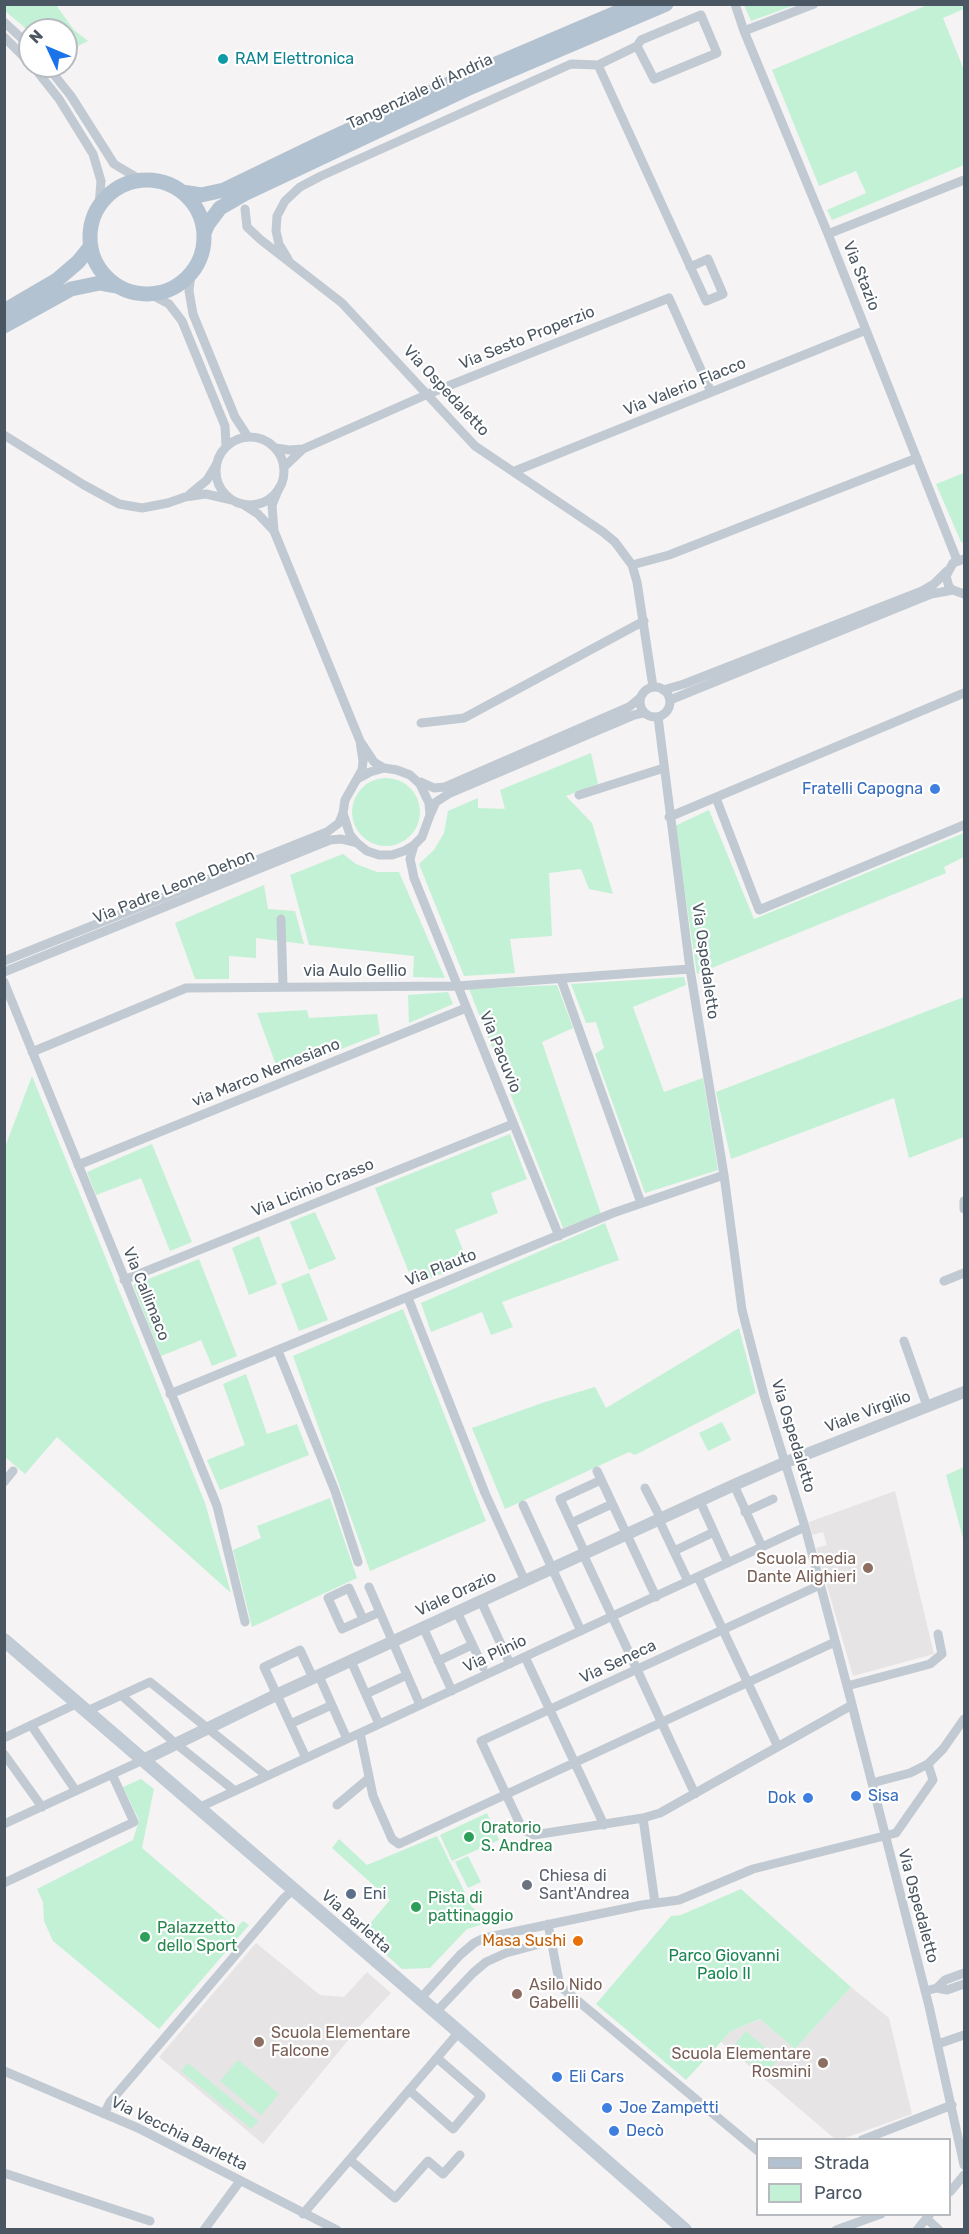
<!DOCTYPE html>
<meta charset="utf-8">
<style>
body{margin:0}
#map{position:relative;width:969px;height:2234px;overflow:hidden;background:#f5f3f3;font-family:Rubik,sans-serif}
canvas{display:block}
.frame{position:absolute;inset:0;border:6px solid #4a5661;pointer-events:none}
.legend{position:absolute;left:756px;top:2138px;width:195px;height:78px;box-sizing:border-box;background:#fff;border:2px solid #b7bbc0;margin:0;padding:8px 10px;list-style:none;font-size:18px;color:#4a5661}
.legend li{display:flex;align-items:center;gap:12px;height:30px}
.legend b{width:30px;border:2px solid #b7bbc0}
.north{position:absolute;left:18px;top:18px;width:60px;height:60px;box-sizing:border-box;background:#fff;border:2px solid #b7bbc0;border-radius:50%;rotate:314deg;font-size:16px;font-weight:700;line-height:24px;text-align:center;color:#4a5661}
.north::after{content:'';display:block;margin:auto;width:21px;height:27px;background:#1a73e8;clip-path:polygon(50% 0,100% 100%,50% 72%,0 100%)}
</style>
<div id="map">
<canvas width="969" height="2234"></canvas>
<div class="frame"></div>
<ul class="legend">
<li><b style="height:8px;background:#b3c2d1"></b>Strada</li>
<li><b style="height:16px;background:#c3f1d5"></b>Parco</li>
</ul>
<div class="north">N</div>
</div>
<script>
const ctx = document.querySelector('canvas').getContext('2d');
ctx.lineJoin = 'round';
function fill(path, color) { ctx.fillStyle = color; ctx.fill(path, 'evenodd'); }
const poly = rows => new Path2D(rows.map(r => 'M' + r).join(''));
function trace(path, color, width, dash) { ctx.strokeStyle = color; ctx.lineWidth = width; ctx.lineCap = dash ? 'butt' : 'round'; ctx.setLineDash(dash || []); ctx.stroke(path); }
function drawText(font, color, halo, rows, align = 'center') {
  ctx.font = font + ' Rubik,sans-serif'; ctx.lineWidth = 4.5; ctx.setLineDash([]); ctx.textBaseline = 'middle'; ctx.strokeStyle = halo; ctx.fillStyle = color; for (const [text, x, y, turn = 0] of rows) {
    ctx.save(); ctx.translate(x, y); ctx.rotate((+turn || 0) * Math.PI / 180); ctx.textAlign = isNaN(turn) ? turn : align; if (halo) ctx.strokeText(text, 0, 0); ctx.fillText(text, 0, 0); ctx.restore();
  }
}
fill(poly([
 [895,1491,934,1654,853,1676,816,1548,827,1545,823,1532,812,1535,809,1522],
 [256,1943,320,1995,344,1997,367,1972,391,1993,359,2027,263,2144,159,2057],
 [851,1987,889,2018,912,2114,842,2139,835,2139,721,2042,731,2031,761,2019,795,2049]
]), '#e6e4e5');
fill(poly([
 [5,4,56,5,74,30,88,41,66,52,66,30,30,30,30,32,5,11],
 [930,4,964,5,964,9,943,18,964,70,964,165,832,220,827,210,866,193,856,171,819,186,772,70],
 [744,5,795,5,751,21],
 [964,473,964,543,961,542,936,484],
 [591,753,598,784,566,796,592,823,613,894,589,889,581,869,549,873,552,936,510,939,515,973,464,976,419,864,434,850,444,833,448,811,478,798,478,808,505,809,500,790],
 '352 812a34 34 0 1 1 68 0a34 34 0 1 1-68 0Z',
 [709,810,754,919,964,833,964,857,944,867,946,873,697,974,675,826],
 [343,854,356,864,377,872,399,872,445,978,413,977,414,956,309,945,290,875],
 [264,885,268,909,295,911,304,944,256,938,256,958,229,956,229,979,195,979,175,923],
 [684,977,686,985,633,1007,664,1092,703,1078,718,1170,645,1193,595,1054,604,1048,596,1022,586,1023,571,984],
 [557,985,573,1028,542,1042,601,1214,563,1228,469,989],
 [448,992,453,1004,409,1023,408,995],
 [964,997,964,1137,909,1158,894,1098,731,1159,716,1092],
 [307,1010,309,1018,377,1014,380,1034,279,1073,257,1013],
 [32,1076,205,1503,231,1593,57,1437,25,1474,5,1457,5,1147],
 [510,1134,527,1179,491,1193,498,1213,455,1230,468,1263,414,1285,375,1188],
 [152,1144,192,1242,170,1251,141,1178,96,1195,87,1172],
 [315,1212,336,1259,309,1270,290,1222],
 [605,1223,619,1260,502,1302,513,1327,491,1335,482,1312,431,1332,421,1303],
 [259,1236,277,1284,249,1295,232,1248],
 [199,1259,237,1356,212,1366,201,1340,161,1356,133,1285],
 [309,1273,328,1320,299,1331,281,1284],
 [403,1309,486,1521,370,1571,293,1356],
 [739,1328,756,1393,635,1455,629,1452,505,1509,472,1428,545,1402,595,1387,606,1408],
 [246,1374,267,1434,297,1424,309,1455,220,1490,207,1460,245,1445,223,1384],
 [722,1422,731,1440,708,1451,699,1433],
 [964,1467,964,1542,946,1475],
 [330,1498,357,1578,252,1627,233,1550,261,1538,257,1526],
 [141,1779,154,1789,142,1848,236,1928,243,1921,249,1925,159,2029,53,1941,44,1921,43,1902,37,1889,133,1840,139,1820,123,1787],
 [487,1813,499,1840,452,1861,440,1835],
 [437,1836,472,1907,483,1915,496,1920,467,1929,430,1968,402,1969,362,1933,390,1900,332,1848,339,1839,367,1865],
 [468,1856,481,1882,468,1888,455,1862],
 [741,1889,851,1987,795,2049,760,2019,731,2031,686,2080,596,2004,671,1916,681,1915],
 [746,2031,778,2059,764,2075,732,2048],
 [238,2060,279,2094,261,2115,220,2081],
 [188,2063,258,2121,251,2129,181,2071]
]), '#c3f1d5');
trace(poly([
 [735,4,744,31,828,234,957,560],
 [4,22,30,46],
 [744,31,814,4],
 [4,37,30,63],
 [598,65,706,301,723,294,708,259,690,267],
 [33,66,59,99,93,154,101,181,99,206],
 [47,66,71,96,114,164,141,180],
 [245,209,247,227,261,240,342,303,475,446,603,532,615,542,632,565,637,582,653,687],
 [828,234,964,180],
 [288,259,279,244,276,231,277,216,285,201,300,187,321,176,571,64,598,65,637,46,641,40,701,15,717,53,654,79,637,46],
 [191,274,189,291,193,314,235,417,248,437],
 [152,295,169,304,182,321,225,426,226,446],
 [4,435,84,485,119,504,142,508,168,503,185,497,206,494,232,500],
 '216 471a34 34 0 1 1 68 0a34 34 0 1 1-68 0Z',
 [276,448,289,450,303,449,428,394,669,298,711,392],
 [284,467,303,449],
 [515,471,866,330],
 [279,488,272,505,274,531,360,741,374,762,384,768],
 [190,494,207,480,216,465],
 [244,505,258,514,274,531],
 [964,559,953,563,946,576,949,587,953,590,964,594],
 [632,565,669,555,917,458],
 '640 702a15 15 0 1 1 30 0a15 15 0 1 1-30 0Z',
 [663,690,684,684,922,591,934,584,947,571],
 [670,700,931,594,953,590],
 [658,717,690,969,724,1175,742,1310,764,1395,805,1527,850,1697,929,2006,964,2165],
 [421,723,464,718,644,621],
 [359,778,370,772,384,768,397,770,410,775,420,784,429,803,430,815,422,837,414,845,404,851,392,855,379,855,367,851,357,843,350,835,343,813,345,800,362,770,363,761,360,741],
 [421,782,434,788,445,787,629,707,640,698],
 [579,795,664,768],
 [716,798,759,910,964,825],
 [431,813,436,802,450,793,634,715,643,713],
 [669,817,964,693],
 [414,845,410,859,414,878,559,1236],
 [281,919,283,986],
 [4,961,327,832,339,823,343,813],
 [4,972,330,840,341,839,357,843],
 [561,979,641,1203],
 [4,982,217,1506,245,1622],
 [32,1052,186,988,457,986,690,969],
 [78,1165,466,1008],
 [964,1201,964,1209],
 [124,1280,513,1124],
 [944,1281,964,1273],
 [408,1298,485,1493,525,1581],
 [904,1341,927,1406],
 [278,1351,335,1491,358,1562],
 [170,1394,613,1213,724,1175],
 [597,1471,656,1597],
 [4,1482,13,1471],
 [734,1485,762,1547],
 [645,1488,661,1519],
 [700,1501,728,1563],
 [523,1505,581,1631],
 [745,1512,773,1499],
 [659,1520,688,1581],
 [571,1523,612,1504],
 [674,1551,714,1532],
 [585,1553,560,1499,601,1480],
 [583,1554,695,1794],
 [698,1577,778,1747],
 [820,1585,481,1741,520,1824,526,1831,534,1835,643,1818,660,1813,852,1705],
 [369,1587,420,1705],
 [481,1601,510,1664],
 [457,1612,483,1667],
 [363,1619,349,1588,328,1598,342,1629,380,1612],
 [423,1627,452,1691],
 [525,1657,604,1825],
 [351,1661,379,1724],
 [438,1661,472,1645],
 [319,1676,347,1739],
 [847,1686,930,1664,942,1654,938,1634],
 [366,1694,407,1675],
 [121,1695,175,1743,235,1791],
 [87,1711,150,1682,267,1776],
 [290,1724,332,1705],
 [31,1725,76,1791],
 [360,1733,373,1796,392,1839,399,1844,835,1642],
 [4,1738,78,1703],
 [4,1754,42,1807],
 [306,1758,264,1667,300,1650,313,1678],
 [872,1783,910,1773,928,1764,943,1749,964,1719],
 [337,1805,368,1779],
 [198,1808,805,1527],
 [643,1818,655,1903],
 [4,1824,143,1760],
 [4,1883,134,1822,112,1774],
 [548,1924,560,1986,758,2151],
 [937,1988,947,1990,964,1984],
 [925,1991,937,1988,945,1980,964,1973],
 [420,1999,460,1955,474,1943,484,1938,642,1905,679,1900,753,1869,896,1833,933,1780,928,1764],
 [436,2012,473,1973,486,1962,506,1953,551,1941],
 [938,2044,964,2035],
 [4,2071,138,2128,337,2230],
 [409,2090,453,2129,481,2096,437,2058],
 [104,2114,110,2102,284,1898,294,1889],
 [862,2140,952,2105],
 [350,2160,395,2198,428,2161,443,2174,460,2155],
 [4,2173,150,2221],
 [950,2192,964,2175],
 [303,2214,459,2032],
 [927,2219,939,2230],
 [204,2230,240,2181],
 [836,2230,881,2214],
 [917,2230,930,2214]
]), '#c1cad2', 9);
trace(poly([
 [143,1760,276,1695,734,1485,784,1463,964,1392]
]), '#c1cad2', 12);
trace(poly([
 [4,1640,459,2032,685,2230]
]), '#c1cbd6', 14);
trace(poly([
 '90 237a57 57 0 1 1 114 0a57 57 0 1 1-114 0Z',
 [182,192,201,195,224,190,321,143,440,88,637,4],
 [204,233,208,224,220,208,244,194,471,87,666,4],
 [4,311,57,280,78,262,91,246],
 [4,326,71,289,100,283,117,286]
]), '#b3c2d1', 15);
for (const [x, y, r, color] of [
 [223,59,6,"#0f9aa8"],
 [935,789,6,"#3f7fe0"],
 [868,1568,6,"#8d6e63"],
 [856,1796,6,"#3f7fe0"],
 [808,1798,6,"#3f7fe0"],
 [469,1837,6,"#2e9e5b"],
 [527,1885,6,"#6b7280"],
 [351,1894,6,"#5c6f8a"],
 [416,1907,6,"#2e9e5b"],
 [145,1937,6,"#2e9e5b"],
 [578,1941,6,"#e8710a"],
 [517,1994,6,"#8d6e63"],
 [259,2042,6,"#8d6e63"],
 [823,2063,6,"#8d6e63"],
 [557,2077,6,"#3f7fe0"],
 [607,2108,6,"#3f7fe0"],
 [614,2131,6,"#3f7fe0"]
]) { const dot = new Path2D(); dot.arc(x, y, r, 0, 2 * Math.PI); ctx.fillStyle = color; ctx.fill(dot); trace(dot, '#fff', 2); }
drawText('16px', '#0d838f', '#fff', [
 ["RAM Elettronica",235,59]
], 'left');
drawText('16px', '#4a5661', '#fff', [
 ["Tangenziale di Andria",420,92,-25],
 ["Via Stazio",861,276,68],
 ["Via Sesto Properzio",527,338,-22],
 ["Via Valerio Flacco",685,387,-22],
 ["Via Ospedaletto",446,391,47],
 ["Via Padre Leone Dehon",174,887,-22],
 ["Via Ospedaletto",705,961,82],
 ["via Aulo Gellio",355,971],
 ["Via Pacuvio",500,1052,68],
 ["via Marco Nemesiano",266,1073,-22],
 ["Via Licinio Crasso",313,1188,-22],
 ["Via Plauto",441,1268,-22],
 ["Via Callimaco",146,1294,68],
 ["Viale Virgilio",868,1412,-21],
 ["Via Ospedaletto",793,1436,73],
 ["Viale Orazio",456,1594,-25],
 ["Via Plinio",495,1654,-25],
 ["Via Seneca",618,1662,-25],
 ["Via Ospedaletto",918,1906,75],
 ["Via Barletta",356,1922,41],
 ["Via Vecchia Barletta",179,2134,26]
]);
drawText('16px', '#366cbe', '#fff', [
 ["Fratelli Capogna",923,789,"right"],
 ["Sisa",868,1796],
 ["Dok",796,1798,"right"],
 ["Eli Cars",569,2077],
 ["Joe Zampetti",619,2108],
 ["Decò",626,2131]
], 'left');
drawText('16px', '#785e54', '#fff', [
 ["Scuola media",856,1559],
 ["Dante Alighieri",856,1577],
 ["Asilo Nido",529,1985,"left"],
 ["Gabelli",529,2003,"left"],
 ["Scuola Elementare",271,2033,"left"],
 ["Falcone",271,2051,"left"],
 ["Scuola Elementare",811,2054],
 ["Rosmini",811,2072]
], 'right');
drawText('16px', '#27864d', '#fff', [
 ["Oratorio",481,1828],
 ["S. Andrea",481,1846],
 ["Pista di",428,1898],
 ["pattinaggio",428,1916],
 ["Palazzetto",157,1928],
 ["dello Sport",157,1946]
], 'left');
drawText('16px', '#5b616d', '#fff', [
 ["Chiesa di",539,1876],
 ["Sant'Andrea",539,1894]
], 'left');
drawText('16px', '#4e5e75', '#fff', [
 ["Eni",363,1894]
], 'left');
drawText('16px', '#c56008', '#fff', [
 ["Masa Sushi",566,1941]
], 'right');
drawText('16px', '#17864f', '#fff', [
 ["Parco Giovanni",724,1956],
 ["Paolo II",724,1974]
]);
</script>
